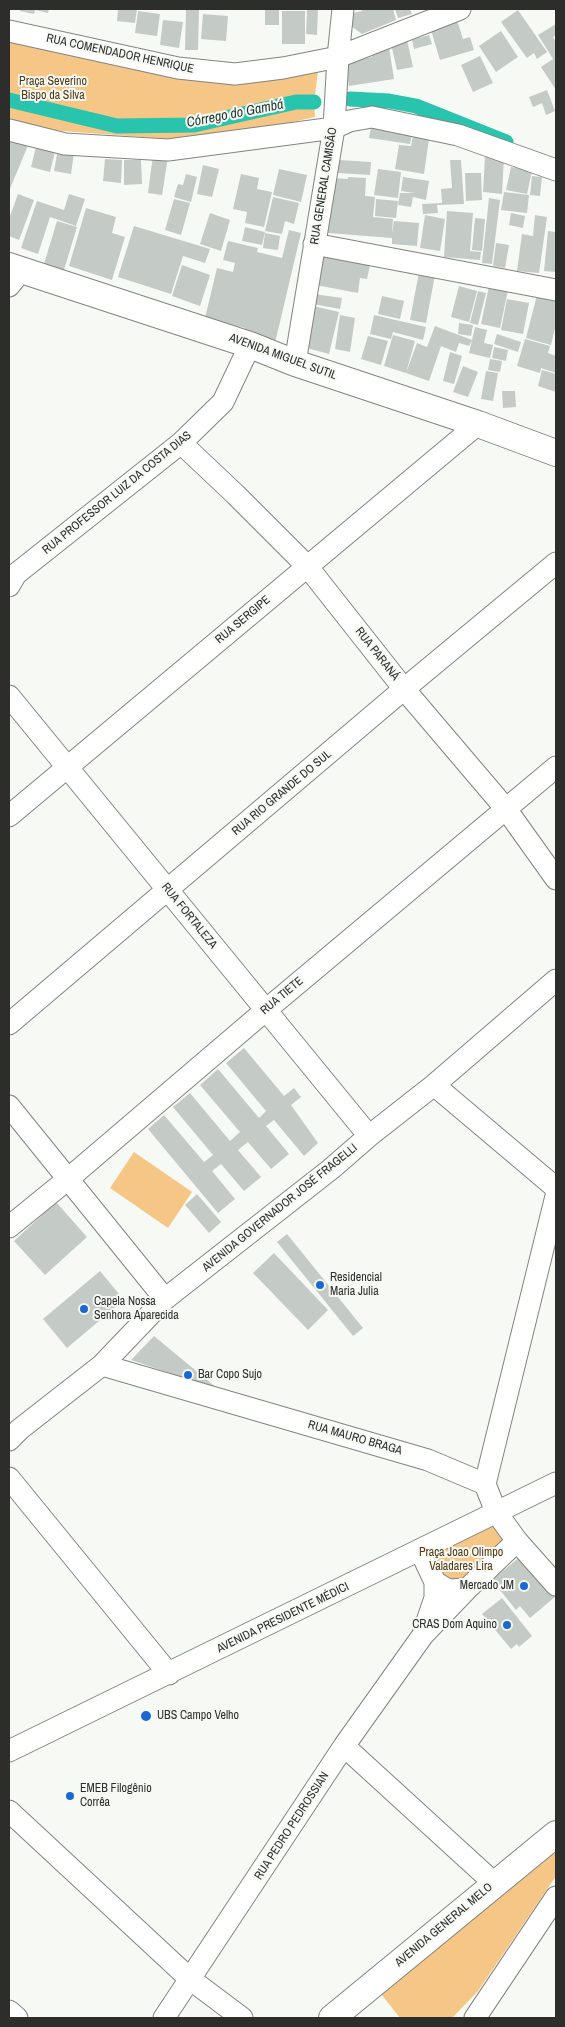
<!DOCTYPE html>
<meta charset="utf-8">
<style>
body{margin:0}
#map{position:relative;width:565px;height:2027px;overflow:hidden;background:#f7faf4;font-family:"Archivo Narrow",sans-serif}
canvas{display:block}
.frame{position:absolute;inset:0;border:10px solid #2d2e2c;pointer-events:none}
</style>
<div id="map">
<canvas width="565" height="2027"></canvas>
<div class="frame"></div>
</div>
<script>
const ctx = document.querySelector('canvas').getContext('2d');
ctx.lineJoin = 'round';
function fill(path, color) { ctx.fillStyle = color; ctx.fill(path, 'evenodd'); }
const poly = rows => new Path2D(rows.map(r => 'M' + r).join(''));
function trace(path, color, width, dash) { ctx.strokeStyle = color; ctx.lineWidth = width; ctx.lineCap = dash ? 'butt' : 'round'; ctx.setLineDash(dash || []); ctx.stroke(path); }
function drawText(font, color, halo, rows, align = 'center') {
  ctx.font = font + ' "Archivo Narrow",sans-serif'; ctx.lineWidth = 4; ctx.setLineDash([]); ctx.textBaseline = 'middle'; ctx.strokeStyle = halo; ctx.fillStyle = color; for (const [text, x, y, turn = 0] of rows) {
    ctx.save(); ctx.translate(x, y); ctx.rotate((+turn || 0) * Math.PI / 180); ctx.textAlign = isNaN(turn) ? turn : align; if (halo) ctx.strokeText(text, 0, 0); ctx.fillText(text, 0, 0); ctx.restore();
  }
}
fill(poly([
 [9,38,177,75,318,71,314,102,315,117,274,126,169,139,62,131,14,123,9,121],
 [134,1152,192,1192,168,1228,110,1188],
 [492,1523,508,1537,433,1617,429,1552],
 [556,1844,556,1876,478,1991,452,2018,400,2018,378,1990]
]), '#f5c685');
trace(poly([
 [350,99,389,101,416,106,506,142],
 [9,100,117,126,194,125,296,102,314,102]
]), '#28c4ad', 15);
fill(poly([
 [20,9,49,9,48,13,35,10,34,14,20,11],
 [118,9,137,9,135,23,117,21],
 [186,9,199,9,198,50,185,50],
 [265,9,279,9,279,25,265,25],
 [307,9,318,9,317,35,306,34],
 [362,9,393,9,396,20,362,34,351,26,353,13,362,11],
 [395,9,410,9,412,14,398,18],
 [518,10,547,52,537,59,534,53,527,58,501,22],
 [138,11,160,14,157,36,135,33],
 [282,11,305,11,305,44,282,44],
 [203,14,228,16,226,41,201,39],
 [163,20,183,22,179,48,160,45],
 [457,20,463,39,470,37,474,50,440,60,430,27],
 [556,24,556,35,553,37,556,42,556,90,541,67,553,59,538,35],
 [501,31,518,57,496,72,479,46],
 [429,35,432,44,414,49,412,40],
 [407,40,413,67,397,70,391,44],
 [389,47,394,79,349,86,345,62,372,57,371,50],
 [480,56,493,83,473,92,461,65],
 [547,90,555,111,546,115,542,103,533,107,529,97],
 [372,122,413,128,410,144,369,138],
 [9,134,29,143,9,191],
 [413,136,429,139,424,174,395,169,399,145,411,146],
 [37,143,56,148,50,172,31,167],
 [59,143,75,146,71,174,54,171],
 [153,155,168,157,162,195,148,193],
 [485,156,504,157,502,194,483,192],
 [105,159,122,160,121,183,103,181],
 [124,160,141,160,142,184,124,185],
 [339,160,371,162,370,175,338,173],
 [450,160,461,160,464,204,437,205,438,213,423,214,422,204,442,203,441,189,452,188],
 [203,165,219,169,212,197,197,194],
 [511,167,532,171,527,194,506,190],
 [279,169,307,175,301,202,273,195],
 [378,169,401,172,398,198,374,195],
 [465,173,481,173,482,200,466,201],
 [186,174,197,177,191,202,174,197,178,184,183,185],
 [241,174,259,178,257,189,272,192,264,227,245,223,247,212,233,209],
 [532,176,542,177,540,196,530,195],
 [348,177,366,178,365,196,375,197,373,217,393,219,392,234,394,221,419,223,417,246,392,244,392,238,328,233,332,178,348,179],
 [403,177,429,181,426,200,413,197,411,207,398,205,400,193,414,193,401,191],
 [504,192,529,195,527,213,501,210],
 [18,194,34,200,19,240,9,236,9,219],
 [69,194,85,199,76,226,50,217,38,254,21,248,37,201,64,210],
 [273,197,299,203,294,224,285,221,282,234,265,231],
 [489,198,500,200,492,264,482,263],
 [174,199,190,203,181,235,165,230],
 [376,199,398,201,396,218,375,216],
 [86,208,116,217,112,233,125,237,112,280,69,266],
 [447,211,473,213,470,251,481,252,480,260,444,257],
 [210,213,230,220,221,251,200,244],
 [511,213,525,216,523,228,509,225],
 [425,215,445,219,440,251,420,248],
 [535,215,547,217,539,273,517,271,522,234,533,236],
 [475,218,485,219,482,251,472,250],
 [57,221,77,227,64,270,44,264],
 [134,226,210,249,205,263,183,256,171,294,118,277],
 [245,227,265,232,262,245,242,241],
 [289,230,301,233,275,343,243,335,245,328,205,318,217,268,233,272,235,263,223,260,228,241,258,248,257,252,282,258],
 [548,231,556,232,556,272,544,271],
 [265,233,280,236,278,250,263,248],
 [496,243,509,245,505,268,493,266],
 [322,252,371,261,367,279,360,278,358,293,316,285],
 [182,265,210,275,200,306,172,296],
 [419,272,435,275,426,323,410,320],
 [459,286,477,291,469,322,451,317],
 [489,286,508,290,500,328,481,324],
 [478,291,486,293,478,325,470,323],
 [314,294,342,298,340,309,313,304],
 [537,295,556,300,556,324,551,345,526,338],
 [382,296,404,301,400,319,378,314],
 [507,299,529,303,523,334,501,330],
 [313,306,339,312,329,354,303,347],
 [340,315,355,318,350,352,335,349],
 [374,315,426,327,423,340,393,332,391,339,370,334],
 [459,323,473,325,471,336,458,334],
 [435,326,472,340,469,346,459,343,456,352,441,346,429,381,406,373,417,343,427,347],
 [475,327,487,330,484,343,493,345,490,358,469,353],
 [497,334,521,342,518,352,494,344],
 [393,335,415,341,406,373,384,366],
 [368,336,388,341,381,365,361,359],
 [525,339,550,346,548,353,556,356,556,373,541,368,540,373,517,366],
 [494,347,508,350,506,361,492,358],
 [450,352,462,356,454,384,443,381],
 [490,359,502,361,500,372,488,370],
 [463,366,478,372,468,397,453,392],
 [542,370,556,374,556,392,538,386],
 [486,371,498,373,493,401,481,399],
 [502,391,515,391,516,407,503,408],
 [244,1048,284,1096,294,1088,301,1097,291,1105,318,1143,304,1156,274,1120,266,1126,289,1154,271,1169,248,1142,238,1150,261,1177,244,1191,221,1164,212,1171,235,1199,218,1213,148,1129,164,1115,204,1162,213,1155,173,1107,190,1093,230,1141,240,1132,200,1085,218,1069,259,1118,266,1111,226,1063],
 [197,1194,221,1222,209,1233,185,1205],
 [56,1202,87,1237,45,1275,14,1241],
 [287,1234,363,1328,353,1336,277,1242],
 [274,1253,328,1310,308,1330,253,1273],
 [100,1271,124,1300,67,1348,43,1319],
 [154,1336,218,1389,131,1360],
 [522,1555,556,1591,556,1596,530,1618,520,1606,516,1610,492,1580],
 [502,1598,532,1636,519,1647,517,1644,511,1649,482,1614]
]), '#c4cac6');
const minor = poly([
 [9,31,178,68,235,74,283,68,338,57,460,9],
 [9,130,65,144,168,150,334,128,349,121,372,117,458,135,556,170],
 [314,244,556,290],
 [9,286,21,271],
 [295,363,334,128,338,57,343,9],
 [181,443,235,494,307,566,404,689,506,809,556,879],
 [9,586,16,574,181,443,223,402,250,345],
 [9,696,369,1136],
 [9,816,478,424],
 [9,1024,404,689,556,563],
 [434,1085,556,1188],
 [9,1106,165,1299],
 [9,1227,68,1179,266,1010,556,767],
 [102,1365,428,1460,485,1484,496,1512,517,1541,556,1585],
 [9,1440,20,1429,102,1365,165,1299,331,1169,369,1136,434,1085,556,980],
 [9,1478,169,1674],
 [485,1484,556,1196],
 [420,1550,435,1582],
 [424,1630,435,1598,435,1582,448,1590,467,1589],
 [344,1746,494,1883],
 [9,1751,556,1483],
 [9,1811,190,1979,242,2018],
 [9,2011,17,2018],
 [164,2018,344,1746,423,1635,467,1589,517,1541],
 [475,2018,556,1897]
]);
const major = poly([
 [9,266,250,345,295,363,478,424,556,453],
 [332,2018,556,1834]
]);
trace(minor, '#82857f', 23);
trace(major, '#82857f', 28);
trace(minor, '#fff', 21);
trace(major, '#fff', 26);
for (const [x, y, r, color] of [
 [320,1285,5,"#1c68d3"],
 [84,1309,5,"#1c68d3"],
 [188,1375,5,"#1c68d3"],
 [524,1586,5,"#1c68d3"],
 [507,1625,5,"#1c68d3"],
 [146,1716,6,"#1c68d3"],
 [70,1796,5,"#1c68d3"]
]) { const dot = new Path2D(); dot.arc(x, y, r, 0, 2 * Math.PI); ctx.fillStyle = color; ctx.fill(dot); trace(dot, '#f7faf4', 2); }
drawText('12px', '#2d2e2c', '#f7faf4', [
 ["RUA COMENDADOR HENRIQUE",120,54,12],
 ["RUA GENERAL CAMISÃO",324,186,-81],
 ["AVENIDA MIGUEL SUTIL",283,357,20],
 ["RUA PROFESSOR LUIZ DA COSTA DIAS",117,493,-39],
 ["RUA SERGIPE",243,620,-40],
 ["RUA PARANÁ",377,654,52],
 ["RUA RIO GRANDE DO SUL",282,793,-40],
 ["RUA FORTALEZA",189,916,51],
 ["RUA TIETE",282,996,-40],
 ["AVENIDA GOVERNADOR JOSÉ FRAGELLI",280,1208,-39],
 ["RUA MAURO BRAGA",355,1438,16],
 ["AVENIDA PRESIDENTE MÉDICI",283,1618,-26],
 ["RUA PEDRO PEDROSSIAN",292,1826,-57],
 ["AVENIDA GENERAL MELO",444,1925,-40]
]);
drawText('12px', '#503813', '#f7faf4', [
 ["Praça Severino",53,82],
 ["Bispo da Silva",53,96],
 ["Praça Joao Olimpo",461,1553],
 ["Valadares Lira",461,1567]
]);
drawText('12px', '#2d2e2c', '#f7faf4', [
 ["Residencial",330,1278],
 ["Maria Julia",330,1292],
 ["Capela Nossa",94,1302],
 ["Senhora Aparecida",94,1316],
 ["Bar Copo Sujo",198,1375],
 ["Mercado JM",514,1586,"right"],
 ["CRAS Dom Aquino",497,1625,"right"],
 ["UBS Campo Velho",157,1716],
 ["EMEB Filogênio",80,1789],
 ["Corrêa",80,1803]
], 'left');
drawText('italic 14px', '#1f3732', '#f7faf4', [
 ["Córrego do Gambá",235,114,-11]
]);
</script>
